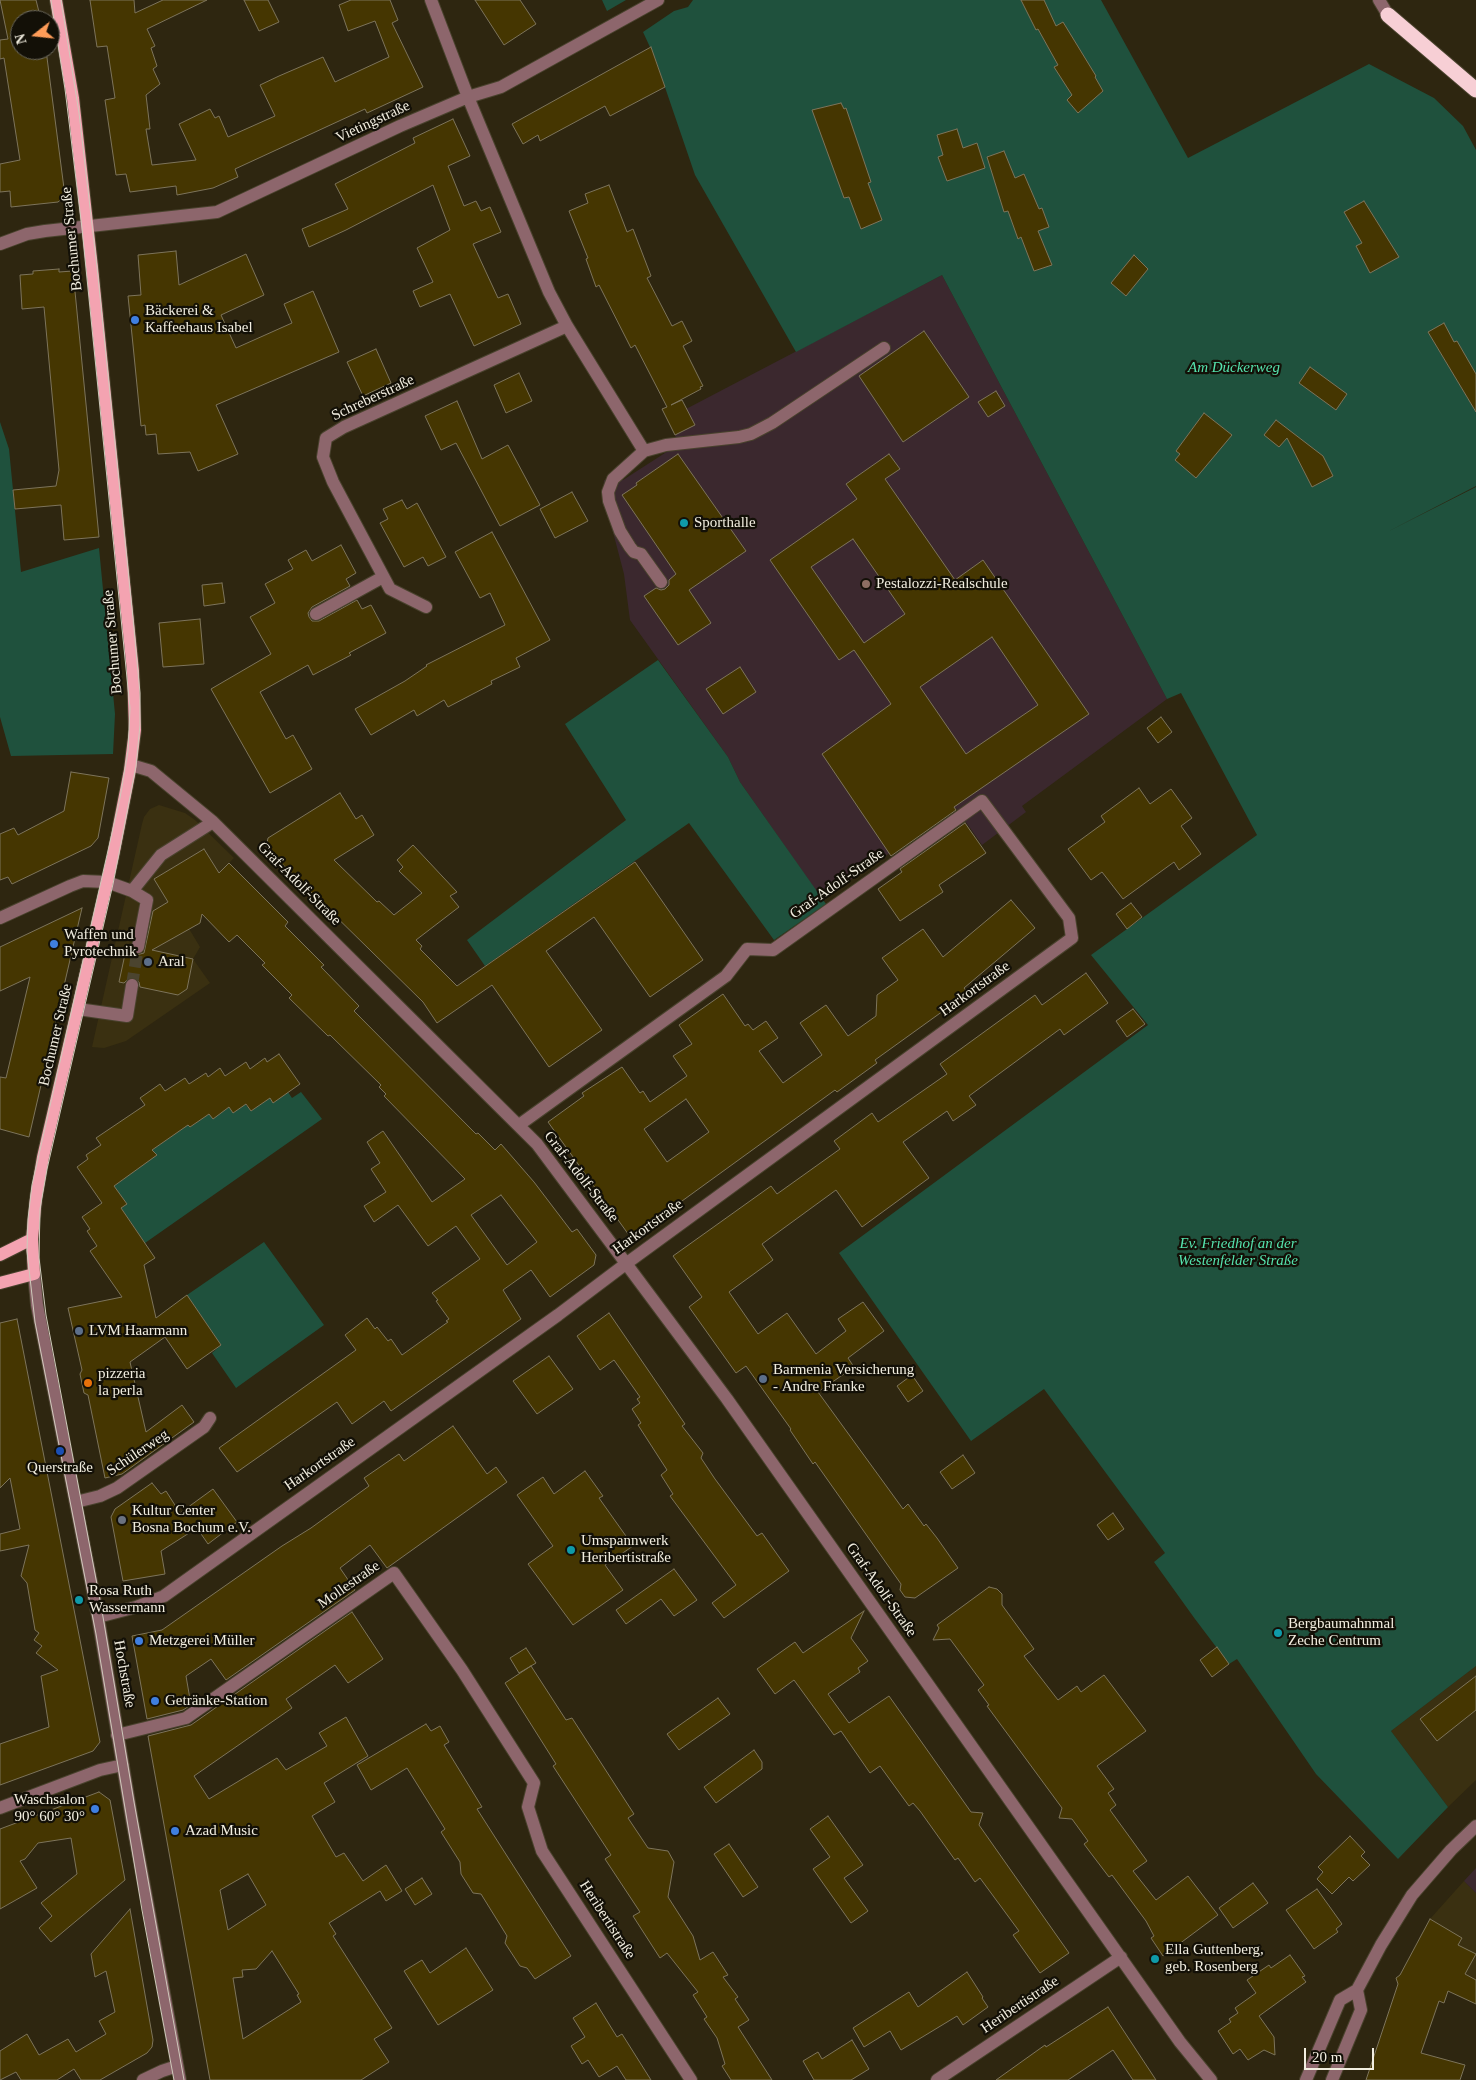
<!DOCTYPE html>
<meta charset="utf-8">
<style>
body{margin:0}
#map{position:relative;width:1476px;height:2080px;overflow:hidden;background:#2e2610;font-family:"Times New Roman",serif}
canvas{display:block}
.north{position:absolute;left:10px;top:10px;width:50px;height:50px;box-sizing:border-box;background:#131007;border:1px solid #6c695e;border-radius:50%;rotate:254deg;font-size:14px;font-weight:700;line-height:20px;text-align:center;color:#f2eee0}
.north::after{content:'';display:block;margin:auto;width:18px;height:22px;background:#fe9c58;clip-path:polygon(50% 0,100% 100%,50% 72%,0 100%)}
.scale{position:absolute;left:1304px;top:2048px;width:70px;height:22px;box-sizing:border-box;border:2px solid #f2eee0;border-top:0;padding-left:6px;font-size:15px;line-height:18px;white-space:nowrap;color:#f2eee0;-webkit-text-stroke:4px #131007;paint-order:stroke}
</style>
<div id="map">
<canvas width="1476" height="2080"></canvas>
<div class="north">N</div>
<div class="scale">20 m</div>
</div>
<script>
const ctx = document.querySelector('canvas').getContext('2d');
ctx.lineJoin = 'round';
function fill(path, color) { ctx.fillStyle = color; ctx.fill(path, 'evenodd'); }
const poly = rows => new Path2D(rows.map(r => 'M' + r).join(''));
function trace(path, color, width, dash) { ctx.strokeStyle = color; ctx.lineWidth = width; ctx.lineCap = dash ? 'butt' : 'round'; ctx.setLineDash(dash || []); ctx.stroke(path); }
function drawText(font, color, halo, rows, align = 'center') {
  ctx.font = font + ' "Times New Roman",serif'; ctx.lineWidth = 4.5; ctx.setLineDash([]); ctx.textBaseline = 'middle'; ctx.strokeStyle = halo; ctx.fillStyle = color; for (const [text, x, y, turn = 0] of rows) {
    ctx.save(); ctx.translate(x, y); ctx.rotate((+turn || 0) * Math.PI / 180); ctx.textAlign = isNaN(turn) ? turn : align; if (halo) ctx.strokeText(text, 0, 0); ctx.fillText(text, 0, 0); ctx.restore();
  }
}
fill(poly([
 [159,805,185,813,195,820,234,858,179,912,200,947,193,959,210,983,126,1041,104,1048,92,1047,142,824,144,817,150,809],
 [1476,1666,1476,1780,1448,1807,1391,1731],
 [1464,1881,1476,1893,1476,2004,1403,1970,1430,1919]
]), '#3a3011');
fill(poly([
 [942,275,1167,699,1022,806,1026,812,982,845,956,808,822,899,740,782,728,757,630,620,624,574,603,494,604,480,623,480,679,444,675,435,694,425,686,409],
 [1476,1868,1476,1893,1464,1881]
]), '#3b282e');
fill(poly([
 [602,0,626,0,607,11],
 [693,0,1101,0,1188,158,1369,64,1434,98,1463,126,1476,150,1476,486,1387,532,1476,487,1476,1666,1391,1731,1448,1807,1398,1859,1316,1774,1237,1659,1229,1664,1195,1619,1154,1562,1165,1553,1044,1389,971,1441,839,1253,1148,1025,1091,955,1257,835,1181,693,1167,699,942,275,796,352,695,175,655,58,643,32,674,11,688,7],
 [0,422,9,449,21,572,99,548,115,714,113,754,11,756,0,717],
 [658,660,728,757,740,782,826,904,774,940,689,823,485,966,467,940,626,820,565,724],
 [288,1092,292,1098,301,1092,322,1119,145,1243,121,1208,126,1204,110,1189,125,1178,122,1174,156,1155,152,1150,169,1138,185,1120,190,1127,209,1114,213,1118,229,1107,233,1113,245,1104,251,1111,270,1098,273,1103],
 [264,1242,324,1325,236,1388,212,1353,221,1345,187,1295]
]), '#1f513d');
const building = poly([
 [0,0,36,0,41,20,20,20,20,50,46,50,65,196,58,202,11,207,10,191,0,192,0,164,20,160,4,58,0,59,0,40,8,39,0,0],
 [90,0,134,0,135,13,163,0,207,0,147,29,155,46,151,48,157,66,153,69,160,84,146,95,150,129,146,129,152,165,196,160,179,124,210,109,215,118,219,116,228,137,275,116,260,85,279,76,323,57,335,82,389,57,375,21,348,31,339,5,351,0,390,0,398,20,392,23,423,87,367,113,365,109,235,169,238,177,213,188,177,195,176,186,130,192,126,174,116,175,105,100,115,98,107,46,97,47,90,0],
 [244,0,268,0,279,22,259,31,244,0],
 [475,0,520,0,536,24,504,45,475,0],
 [1021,0,1044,0,1056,26,1063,22,1096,76,1095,77,1103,91,1078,113,1067,100,1072,95,1054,67,1058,65,1038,29,1036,30,1021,0],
 [651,47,665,87,610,116,605,106,540,141,538,135,523,144,512,124,651,47],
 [841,103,844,109,846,108,871,182,868,183,882,220,861,229,849,197,844,198,812,110,841,103],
 [453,119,470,156,448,166,464,206,476,201,481,211,490,207,501,232,473,244,498,298,508,294,521,324,474,346,450,294,420,307,413,291,433,282,417,248,450,230,433,185,346,230,309,247,302,229,348,209,335,184,415,143,413,138,453,119],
 [957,129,963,148,977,143,985,168,947,181,938,157,943,155,937,135,957,129],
 [1004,151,1015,178,1024,174,1039,209,1042,208,1049,227,1038,231,1052,265,1034,271,1021,237,1018,239,1008,211,1004,212,987,157,1004,151],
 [609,185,627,232,633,229,651,276,647,278,672,326,682,321,692,341,683,346,703,386,700,387,701,389,671,405,682,400,695,425,675,435,662,409,667,407,635,345,631,348,599,285,596,287,586,259,588,258,569,211,588,203,585,194,609,185],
 [1364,201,1399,257,1370,273,1356,246,1362,243,1344,212,1364,201],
 [176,251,179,285,246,254,264,295,221,315,236,348,292,323,284,304,313,291,339,352,216,405,238,454,198,471,190,452,158,454,156,434,146,435,145,425,141,426,133,345,128,296,141,295,138,255,176,251],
 [1134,255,1148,269,1126,296,1111,283,1134,255],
 [59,269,59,272,73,271,99,537,64,540,61,505,15,509,13,490,56,486,59,470,44,307,22,309,20,275,33,274,33,271,59,269],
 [1444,323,1454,342,1457,341,1476,374,1476,412,1428,332,1444,323],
 [924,331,969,397,903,442,859,376,924,331],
 [376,349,391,383,363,396,347,362,376,349],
 [1310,367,1347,394,1336,410,1299,383,1310,367],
 [519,373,532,401,506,413,494,385,519,373],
 [996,391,1005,406,988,417,978,402,996,391],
 [457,401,482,459,508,445,540,505,500,526,456,443,441,450,425,416,457,401],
 [1204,413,1232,435,1196,478,1175,460,1180,454,1176,451,1204,413],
 [1276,420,1323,456,1333,476,1312,487,1287,438,1279,447,1264,435,1276,420],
 [678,454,746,551,689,590,711,623,678,645,644,596,656,588,661,590,665,589,669,585,669,580,676,574,622,495,637,485,636,483,678,454],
 [889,454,900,469,885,479,955,580,983,560,1089,714,954,807,956,810,891,856,822,754,891,704,854,650,839,660,770,560,857,499,846,484,889,454],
 [853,539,905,614,864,643,811,567,853,539],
 [992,637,1038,705,966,754,920,687,992,637],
 [572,492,588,521,555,538,540,509,572,492],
 [402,500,407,509,417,503,446,557,428,566,423,557,404,567,380,523,388,519,383,509,402,500],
 [492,532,550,640,516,658,520,667,491,681,492,684,448,707,444,700,417,716,414,710,371,735,355,709,405,681,427,666,426,665,505,625,490,593,480,598,455,552,492,532],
 [341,545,356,573,346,579,350,586,312,607,308,613,309,617,312,621,319,621,357,600,362,609,371,605,386,633,349,653,351,655,313,675,308,665,260,692,286,739,293,735,312,769,270,793,211,689,271,654,250,617,275,603,265,584,293,569,288,560,306,550,312,561,341,545],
 [222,583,225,603,204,606,202,585,222,583],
 [200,619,204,664,163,667,159,623,200,619],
 [740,667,756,692,723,714,706,689,740,667],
 [1161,717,1172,732,1158,743,1147,728,1161,717],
 [71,772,109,778,98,838,91,846,12,884,8,877,0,880,0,834,14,828,18,835,64,811,71,772],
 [1139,788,1150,804,1171,789,1192,818,1181,826,1201,854,1179,870,1174,862,1123,899,1102,872,1091,880,1068,849,1105,822,1101,816,1139,788],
 [340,793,356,819,362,815,374,835,334,860,377,902,379,901,394,915,422,893,399,871,403,867,397,860,413,845,457,892,450,896,459,907,416,940,422,946,420,949,457,986,635,862,703,960,650,997,594,917,546,951,602,1030,549,1067,492,985,437,1023,423,1002,266,848,268,838,340,793],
 [965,823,986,853,939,885,943,892,900,921,878,889,902,872,900,869,965,823],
 [204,849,219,873,229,863,288,922,285,926,324,965,321,967,359,1006,354,1011,476,1134,478,1133,495,1150,501,1144,534,1182,572,1232,577,1229,596,1255,594,1265,550,1297,531,1270,503,1290,521,1319,391,1411,384,1401,352,1424,337,1402,237,1472,219,1448,356,1350,345,1335,367,1318,375,1329,377,1327,388,1341,391,1339,402,1355,448,1322,446,1321,449,1319,436,1301,438,1300,432,1293,480,1259,456,1226,428,1246,398,1205,374,1222,364,1206,386,1192,371,1169,380,1163,367,1142,383,1131,432,1202,465,1179,384,1096,386,1094,379,1087,381,1085,330,1035,328,1036,289,998,292,995,262,965,265,963,237,935,229,942,202,914,200,923,152,950,193,959,187,989,178,995,140,987,139,982,134,977,129,978,124,983,119,982,127,945,130,946,131,950,136,955,144,953,153,911,168,902,154,879,204,849],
 [501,1195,537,1242,507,1265,471,1215,501,1195],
 [1011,900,1035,928,964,988,968,993,875,1060,877,1063,837,1092,835,1090,631,1238,548,1122,584,1096,582,1093,622,1067,640,1093,643,1091,650,1102,687,1076,673,1056,692,1044,679,1025,723,994,745,1026,748,1024,753,1030,766,1021,778,1038,759,1051,783,1083,822,1055,800,1023,826,1005,848,1036,876,1016,877,995,898,980,882,958,923,929,943,957,1011,900],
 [686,1099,709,1132,667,1162,644,1129,686,1099],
 [1131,903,1142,917,1127,929,1116,914,1131,903],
 [82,908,29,1137,0,1129,0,1077,6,1078,30,977,0,991,0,947,82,908],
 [1086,973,1108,1003,1064,1035,1060,1029,969,1096,976,1105,953,1121,947,1111,903,1142,929,1178,862,1227,836,1190,762,1244,773,1260,729,1292,758,1334,787,1313,816,1354,846,1331,838,1319,863,1302,884,1331,848,1358,854,1367,818,1392,903,1509,908,1504,924,1526,926,1524,937,1538,958,1568,915,1598,905,1597,900,1590,901,1584,815,1462,813,1464,790,1430,791,1429,746,1366,736,1373,689,1307,702,1297,673,1256,771,1186,777,1194,840,1149,834,1141,872,1113,878,1122,947,1074,940,1064,1035,995,1042,1005,1086,973],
 [1133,1009,1145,1024,1127,1037,1116,1021,1133,1009],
 [279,1054,300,1084,273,1103,270,1098,251,1111,246,1104,233,1113,229,1107,213,1119,209,1114,190,1127,188,1125,152,1150,157,1155,114,1186,127,1204,121,1208,155,1258,144,1265,156,1318,187,1295,221,1345,187,1369,165,1337,130,1362,146,1432,182,1405,194,1422,122,1474,105,1478,88,1395,84,1393,80,1374,82,1370,68,1308,122,1297,90,1251,97,1246,87,1231,90,1229,82,1217,102,1203,77,1167,88,1159,86,1155,101,1145,96,1138,145,1105,140,1098,160,1084,165,1091,185,1078,189,1084,206,1073,208,1077,220,1068,225,1076,246,1062,250,1069,265,1058,267,1062,279,1054],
 [609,1313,685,1424,682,1426,703,1453,701,1458,715,1479,757,1536,762,1533,789,1571,724,1618,712,1603,736,1585,670,1496,673,1494,661,1475,667,1470,638,1425,641,1423,632,1409,640,1403,637,1399,640,1397,614,1360,600,1370,577,1336,609,1313],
 [17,1319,100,1742,93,1751,0,1785,0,1744,49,1727,41,1676,58,1670,36,1653,42,1646,34,1640,39,1633,35,1630,27,1583,21,1576,29,1545,0,1551,0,1534,20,1529,10,1478,0,1488,0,1323,17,1319],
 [549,1356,573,1389,537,1414,513,1381,549,1356],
 [912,1375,923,1391,908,1402,897,1386,912,1375],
 [453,1426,487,1474,496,1467,507,1482,387,1568,370,1545,340,1568,355,1590,226,1680,211,1659,186,1676,191,1705,183,1710,147,1719,132,1636,162,1630,282,1546,311,1528,369,1486,364,1478,399,1454,404,1461,453,1426],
 [963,1455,975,1473,952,1489,940,1472,963,1455],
 [585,1471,603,1496,599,1498,633,1546,605,1565,623,1590,573,1625,528,1564,553,1546,517,1495,543,1477,554,1494,585,1471],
 [152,1483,161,1494,166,1491,180,1513,213,1489,237,1522,208,1544,197,1528,161,1551,165,1574,123,1581,111,1517,115,1509,152,1483],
 [1113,1513,1124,1529,1108,1540,1097,1525,1113,1513],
 [674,1569,697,1600,674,1616,661,1599,626,1624,616,1610,674,1569],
 [989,1587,997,1589,1002,1594,1002,1605,1034,1649,1024,1656,1058,1700,1077,1686,1081,1692,1104,1675,1146,1731,1097,1766,1114,1789,1108,1793,1116,1805,1110,1810,1147,1861,1133,1871,1156,1900,1188,1876,1218,1915,1163,1956,1151,1938,1154,1936,1146,1921,1112,1875,1109,1877,1090,1852,1084,1844,1088,1841,1072,1819,1059,1818,1062,1808,987,1706,989,1705,978,1690,984,1685,950,1639,933,1640,939,1628,937,1625,989,1587],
 [864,1611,851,1638,868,1661,858,1668,860,1672,828,1694,849,1723,889,1696,971,1812,983,1813,979,1825,1069,1953,1040,1973,1013,1935,1019,1931,980,1878,975,1882,958,1858,955,1860,920,1811,913,1803,909,1806,880,1766,870,1773,841,1731,834,1735,794,1680,775,1694,757,1669,795,1642,803,1653,864,1611],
 [352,1612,383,1659,348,1683,335,1665,286,1699,292,1708,194,1776,209,1799,277,1758,286,1770,327,1746,319,1733,346,1717,368,1756,324,1783,335,1802,312,1816,336,1857,344,1853,363,1881,386,1865,402,1891,386,1901,380,1891,329,1923,336,1934,333,1936,392,2028,374,2039,389,2062,361,2080,210,2080,148,1736,191,1725,352,1612],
 [248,1874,266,1905,228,1930,220,1890,248,1874],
 [272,1951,299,1994,297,1995,301,2002,243,2039,233,1978,243,1977,242,1970,256,1969,272,1951],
 [1217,1647,1229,1664,1212,1677,1200,1660,1217,1647],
 [526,1648,536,1663,519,1673,510,1658,526,1648],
 [531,1666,566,1720,572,1718,634,1814,628,1818,648,1848,668,1851,674,1862,668,1897,693,1936,700,1960,713,1952,728,1975,723,1977,738,1997,735,1999,749,2020,738,2027,772,2080,731,2080,722,2066,725,2064,717,2038,704,2019,707,2017,693,1995,698,1992,667,1953,660,1958,633,1916,640,1912,605,1859,611,1855,553,1766,556,1764,505,1683,531,1666],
 [1476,1676,1476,1710,1437,1741,1420,1719,1476,1676],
 [718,1698,730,1714,679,1750,667,1734,718,1698],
 [426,1724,431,1731,440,1726,449,1742,444,1745,482,1807,477,1809,571,1956,535,1979,527,1968,520,1966,505,1943,507,1936,499,1923,481,1894,473,1893,461,1874,460,1862,441,1832,445,1829,407,1768,371,1790,357,1765,426,1724],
 [754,1750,762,1762,762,1769,716,1803,704,1787,754,1750],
 [99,1792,110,1800,125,1880,51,1942,39,1928,52,1916,41,1903,77,1874,71,1838,38,1843,25,1859,20,1861,37,1888,0,1909,0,1829,99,1792],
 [828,1816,863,1865,844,1878,868,1911,851,1923,813,1869,830,1857,810,1829,828,1816],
 [1350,1836,1365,1852,1361,1856,1370,1865,1353,1881,1349,1877,1332,1894,1317,1879,1323,1872,1318,1867,1350,1836],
 [729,1844,758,1887,743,1897,714,1854,729,1844],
 [422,1878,432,1894,415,1905,405,1889,422,1878],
 [1253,1883,1268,1903,1233,1928,1219,1908,1253,1883],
 [1317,1889,1342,1924,1336,1929,1338,1932,1314,1949,1286,1910,1317,1889],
 [130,1909,153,2040,152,2047,147,2053,100,2080,81,2080,74,2069,57,2080,21,2080,16,2072,0,2080,0,2051,27,2034,39,2055,68,2039,76,2052,106,2034,99,2021,115,2012,106,1971,95,1977,91,1954,130,1909],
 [1430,1919,1462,1938,1458,1945,1476,1954,1465,1974,1476,1980,1476,2004,1448,1991,1444,2003,1439,2001,1421,2053,1465,2065,1460,2080,1366,2080,1398,1984,1396,1978,1400,1975,1430,1919],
 [466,1948,493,1990,438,2025,404,1971,422,1960,430,1973,466,1948],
 [1290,1955,1305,1976,1302,1977,1306,1982,1259,2016,1274,2037,1275,2055,1264,2050,1248,2060,1240,2049,1233,2054,1218,2031,1231,2022,1229,2019,1238,2013,1235,2008,1256,1993,1247,1980,1269,1965,1271,1968,1290,1955],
 [967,1972,983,1997,982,1998,988,2007,963,2025,957,2016,901,2050,890,2031,864,2047,853,2028,909,1992,918,2007,967,1972],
 [596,2003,617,2037,622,2034,651,2080,626,2080,617,2066,599,2077,588,2060,582,2064,571,2046,585,2037,573,2018,596,2003],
 [1108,2007,1156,2080,1133,2080,1113,2050,1068,2080,996,2080,1045,2045,1046,2047,1108,2007],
 [852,2040,869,2069,851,2080,814,2080,803,2061,818,2052,822,2059,852,2040]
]);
fill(building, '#453601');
trace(building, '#7d745b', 1);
trace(poly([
 [132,985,138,947]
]), '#4b442f', 12, [12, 6]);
const minor = poly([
 [431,0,468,97,549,292,567,326,644,451],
 [1379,0,1388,15],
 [0,244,27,234,45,231,217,212,400,126,468,97,501,87,658,0],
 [661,582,641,554,634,552,630,547,620,531,609,501,608,492,613,479,644,451,666,445,739,437,751,434,772,423,884,348],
 [426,607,390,589,333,482,323,457,326,438,344,427,567,326],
 [316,614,383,577],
 [131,765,151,771,213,822,537,1144,727,1399,1180,2042,1211,2080],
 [132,891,161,855,213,822],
 [0,918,70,886,83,881,107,882,132,891,147,900,138,947],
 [78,1009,127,1016,132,985],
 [34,1274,37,1305,98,1617,132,1820,180,2080],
 [76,1502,100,1496,117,1488,204,1427,210,1418],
 [98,1617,136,1607,164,1596,558,1315,627,1263,1072,938,1069,918,982,801,773,950,747,949,726,976,519,1125],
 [117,1735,186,1718,394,1573,462,1670,534,1783,528,1807,542,1851,691,2080],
 [0,1808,100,1770,123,1765],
 [143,2080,162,2071,177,2066],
 [937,2080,1121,1957],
 [1306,2080,1340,2000,1357,1990,1381,1945,1412,1895,1451,1850,1476,1826],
 [1332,2080,1361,2010,1357,1990]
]);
const major = poly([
 [0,1255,32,1239],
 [0,1283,34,1274,32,1239,36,1198,43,1157,113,856,130,770,135,730,133,671,92,267,73,98,56,0]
]);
const highway = poly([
 [1388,15,1476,90]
]);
trace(minor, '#49422d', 14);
trace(major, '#49422d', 14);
trace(highway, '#49422d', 17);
trace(minor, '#8d666c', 12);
trace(major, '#f4a3b1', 12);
trace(highway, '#f7cfd5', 15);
trace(poly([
 [51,0,65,89,82,228,130,708,128,751,120,798,32,1185,28,1219,27,1251,35,1322,96,1634,142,1910,174,2080],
 [61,0,79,113,97,267,133,619,140,693,140,725,136,766,113,884,47,1169,40,1209,39,1258,46,1315,102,1611,134,1802,184,2080]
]), '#cfcabb', 1);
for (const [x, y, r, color] of [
 [135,320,5,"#3f7fe0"],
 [684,523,5,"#0f9aa8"],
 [866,584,5,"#8d6e63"],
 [54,944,5,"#3f7fe0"],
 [148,962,5,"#5c6f8a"],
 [79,1331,5,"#5c6f8a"],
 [763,1379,5,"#5c6f8a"],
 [88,1383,5,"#e8710a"],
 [60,1451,5,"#1a4fb4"],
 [122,1520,5,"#6b7280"],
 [571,1550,5,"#0f9aa8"],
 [79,1600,5,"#0f9aa8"],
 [1278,1633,5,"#0f9aa8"],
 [139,1641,5,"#3f7fe0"],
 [155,1701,5,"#3f7fe0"],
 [95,1809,5,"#3f7fe0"],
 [175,1831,5,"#3f7fe0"],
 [1155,1959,5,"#0f9aa8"]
]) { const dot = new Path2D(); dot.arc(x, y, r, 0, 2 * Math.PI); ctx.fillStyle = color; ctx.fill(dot); trace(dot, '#131007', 2); }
drawText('15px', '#f2eee0', '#131007', [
 ["Vietingstraße",373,122,-25],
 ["Bochumer Straße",72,239,-96],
 ["Schreberstraße",373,398,-25],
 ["Bochumer Straße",113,642,-95],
 ["Graf-Adolf-Straße",299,884,45],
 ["Graf-Adolf-Straße",837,884,-35],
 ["Harkortstraße",975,989,-36],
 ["Bochumer Straße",56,1035,-77],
 ["Graf-Adolf-Straße",581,1177,52],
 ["Harkortstraße",648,1227,-36],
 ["Schülerweg",138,1453,-34],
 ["Harkortstraße",320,1464,-35],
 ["Mollestraße",349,1585,-35],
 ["Graf-Adolf-Straße",881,1590,55],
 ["Hochstraße",124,1674,80],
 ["Heribertistraße",607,1920,57],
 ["Heribertistraße",1020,2005,-34]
]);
drawText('15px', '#f2eee0', '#131007', [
 ["Bäckerei &",145,311],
 ["Kaffeehaus Isabel",145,328],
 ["Sporthalle",694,523],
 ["Pestalozzi-Realschule",876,584],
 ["Waffen und",64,935],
 ["Pyrotechnik",64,952],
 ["Aral",158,962],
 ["LVM Haarmann",89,1331],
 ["Barmenia Versicherung",773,1370],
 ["- Andre Franke",773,1387],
 ["pizzeria",98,1374],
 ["la perla",98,1391],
 ["Querstraße",60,1468,"center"],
 ["Kultur Center",132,1511],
 ["Bosna Bochum e.V.",132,1528],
 ["Umspannwerk",581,1541],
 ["Heribertistraße",581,1558],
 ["Rosa Ruth",89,1591],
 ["Wassermann",89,1608],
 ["Bergbaumahnmal",1288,1624],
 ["Zeche Centrum",1288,1641],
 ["Metzgerei Müller",149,1641],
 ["Getränke-Station",165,1701],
 ["Waschsalon",85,1800,"right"],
 ["90° 60° 30°",85,1817,"right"],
 ["Azad Music",185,1831],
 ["Ella Guttenberg,",1165,1950],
 ["geb. Rosenberg",1165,1967]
], 'left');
drawText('italic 15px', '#55e2ad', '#131007', [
 ["Am Dückerweg",1234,368],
 ["Ev. Friedhof an der",1238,1244],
 ["Westenfelder Straße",1238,1261]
]);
</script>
